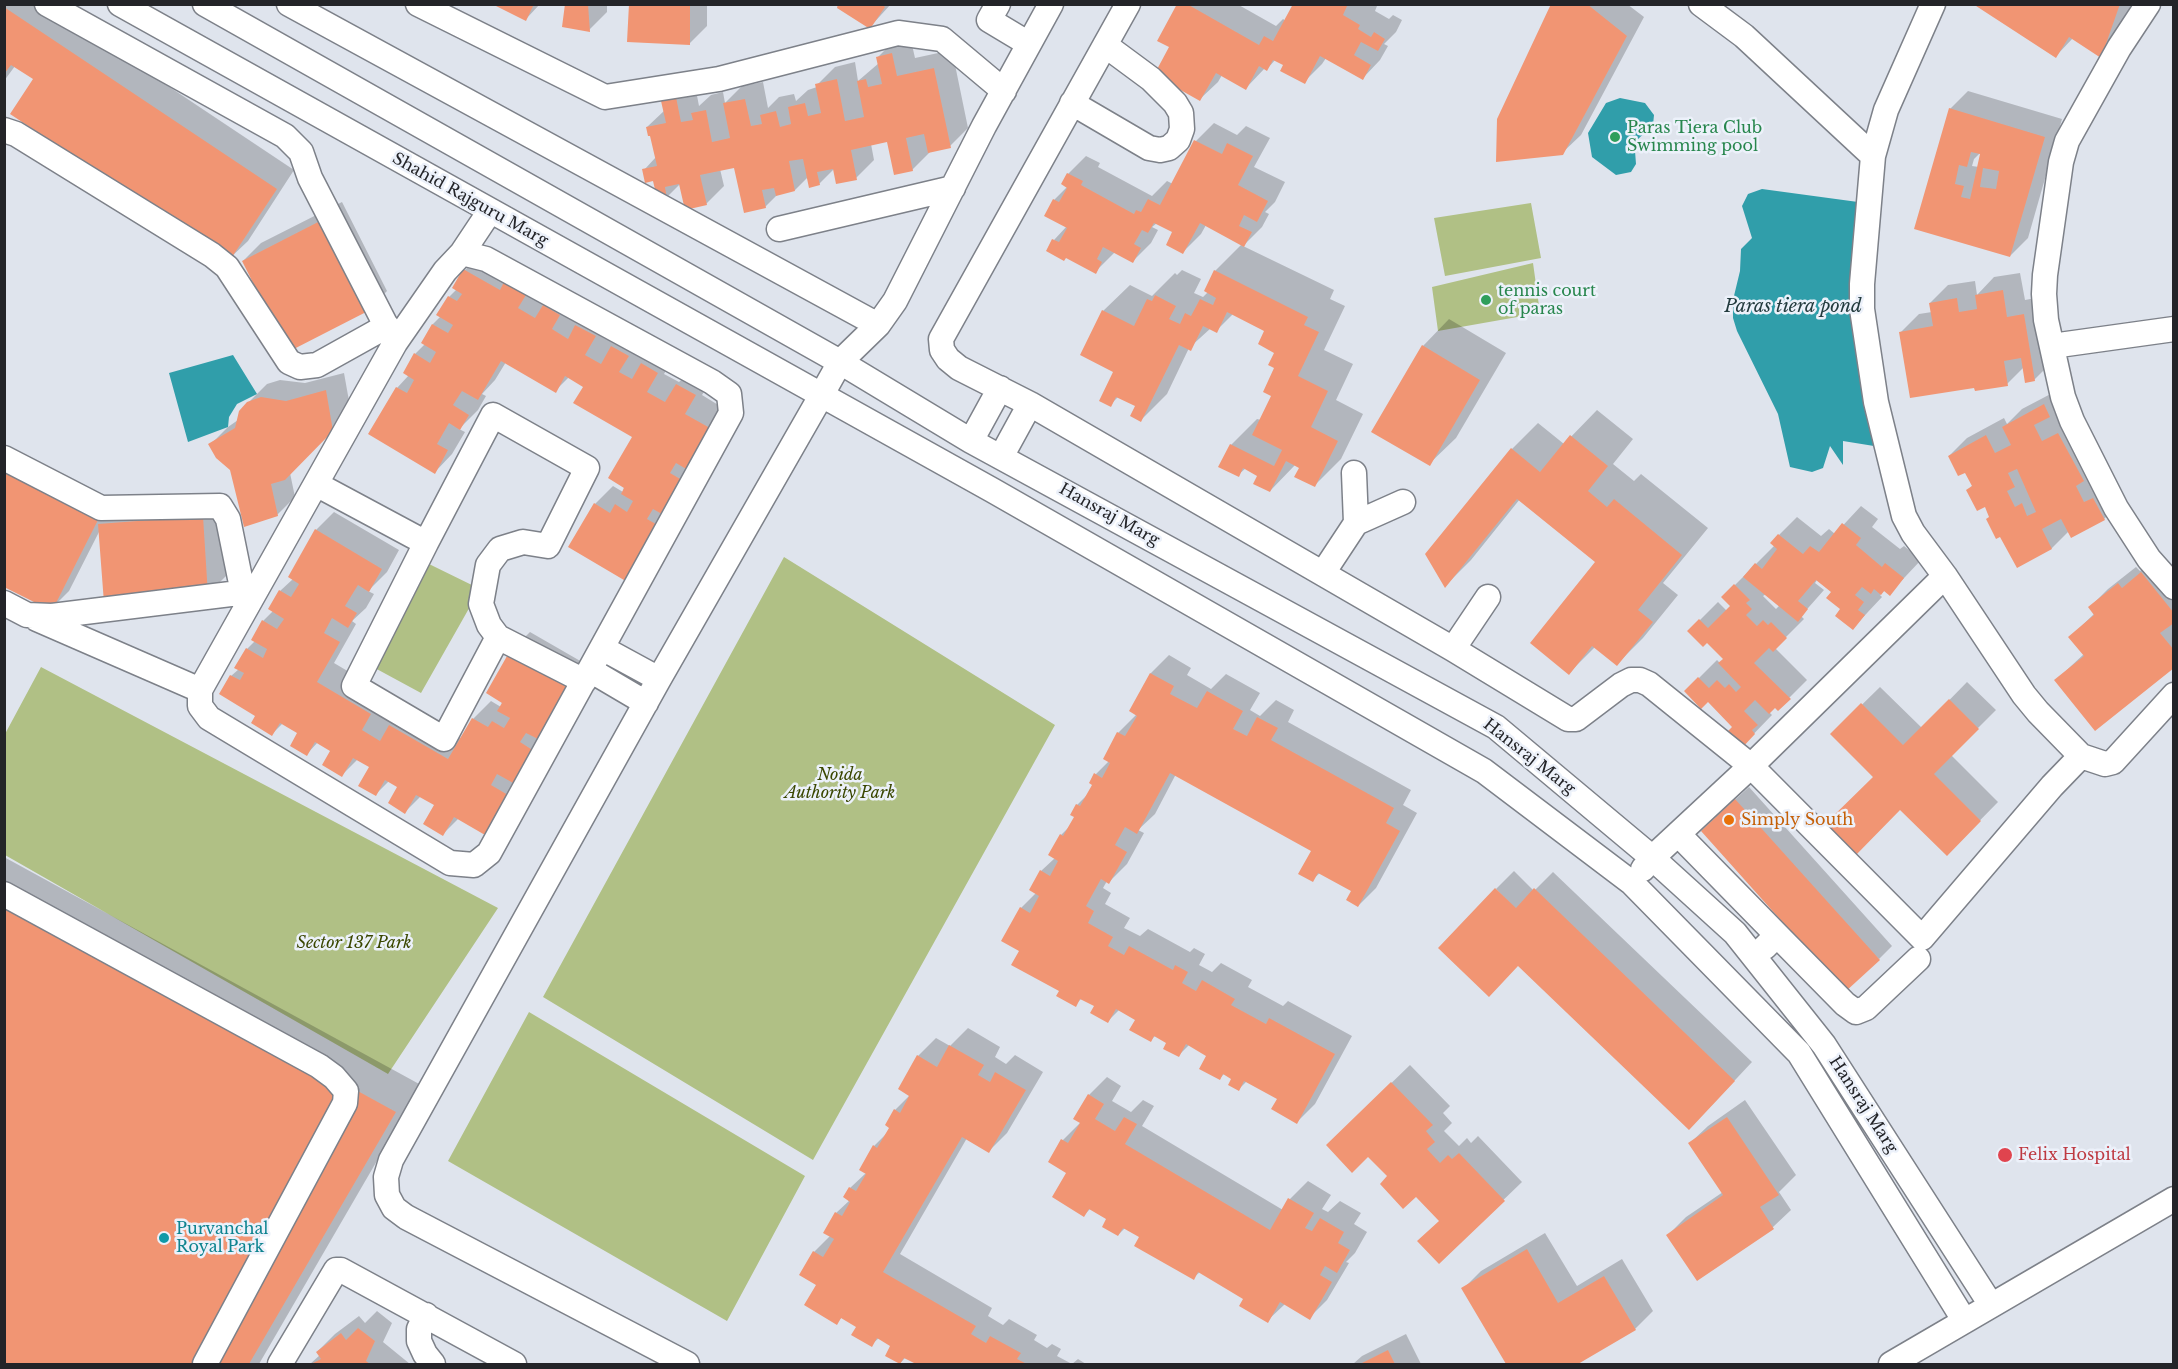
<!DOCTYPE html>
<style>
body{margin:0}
#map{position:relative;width:2178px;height:1369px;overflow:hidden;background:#dfe4ed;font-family:"Libre Baskerville",serif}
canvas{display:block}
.frame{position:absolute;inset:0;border:6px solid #232428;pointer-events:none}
</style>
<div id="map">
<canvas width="2178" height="1369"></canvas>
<div class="frame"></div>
</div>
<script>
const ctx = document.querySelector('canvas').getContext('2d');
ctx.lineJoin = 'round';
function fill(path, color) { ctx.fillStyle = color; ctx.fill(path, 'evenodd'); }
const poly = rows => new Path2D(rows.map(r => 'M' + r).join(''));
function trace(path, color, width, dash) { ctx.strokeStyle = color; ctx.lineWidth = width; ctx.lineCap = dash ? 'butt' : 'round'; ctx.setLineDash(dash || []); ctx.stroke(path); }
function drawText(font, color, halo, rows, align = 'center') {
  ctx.font = font + ' "Libre Baskerville",serif'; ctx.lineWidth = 5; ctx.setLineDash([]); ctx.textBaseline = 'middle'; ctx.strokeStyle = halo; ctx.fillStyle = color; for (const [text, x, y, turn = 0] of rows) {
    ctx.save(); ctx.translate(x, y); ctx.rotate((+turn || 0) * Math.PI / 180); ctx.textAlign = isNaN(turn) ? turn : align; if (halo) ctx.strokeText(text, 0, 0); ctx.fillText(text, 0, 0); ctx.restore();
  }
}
fill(poly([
 [1531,203,1541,258,1445,276,1434,218],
 [1533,263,1540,313,1438,331,1432,287],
 [784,557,1055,725,813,1160,543,997],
 [429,564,480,589,421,693,373,667],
 [41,667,498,908,388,1074,5,855,5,734],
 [529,1012,805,1176,727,1321,448,1161]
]), '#b0c085');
fill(poly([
 [1620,98,1645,103,1654,115,1653,125,1637,140,1635,151,1636,164,1631,172,1616,175,1592,157,1588,133,1606,103],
 [1762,189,1858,202,1857,230,1851,264,1853,300,1863,386,1874,446,1843,441,1843,465,1830,446,1823,468,1812,472,1790,467,1778,414,1737,331,1733,318,1733,300,1740,271,1741,249,1752,238,1742,206,1748,194],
 [233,355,257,394,237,404,229,417,228,427,188,442,169,373]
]), '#309eaa');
fill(poly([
 [4,4,45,4,294,170,248,241,230,258,35,79,15,66,4,81],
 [495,4,540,4,526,19],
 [567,4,607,4,607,12,589,30],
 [631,4,707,4,707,26,689,44],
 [840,4,891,4,870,27],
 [1179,4,1237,4,1276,26,1283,19,1286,21,1295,4,1374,4,1377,6,1375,11,1389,19,1393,15,1402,20,1396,32,1384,44,1388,46,1380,60,1363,78,1326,58,1322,64,1304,82,1286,65,1276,59,1267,69,1265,68,1246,88,1222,75,1218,82,1200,99,1171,47],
 [1553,4,1627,4,1644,17,1581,135,1562,153],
 [1976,4,2131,4,2119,38,2101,56,2073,38,2056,56],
 [910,36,915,58,952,50,968,128,950,146,930,152,912,170,888,140,871,144,874,160,856,178,835,168,819,184,808,177,795,190,779,193,765,207,735,166,720,169,724,186,706,204,681,183,667,197,644,170,656,157,652,134,647,127,665,110,663,101,681,83,694,80,699,106,711,95,723,92,725,103,742,86,763,82,768,108,779,97,794,94,796,101,808,90,817,87,817,85,835,67,855,62,858,81,879,63,878,57,896,39],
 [1968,91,2062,119,2028,238,2010,256,1916,228,1950,109],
 [1983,150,1979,167,1972,166,1974,159],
 [1214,123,1237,135,1246,126,1270,138,1254,167,1285,182,1275,202,1265,212,1269,214,1262,227,1243,246,1334,290,1330,299,1345,306,1324,350,1353,364,1336,400,1363,414,1341,459,1314,486,1301,467,1296,464,1270,491,1259,475,1246,468,1238,475,1231,445,1257,419,1261,420,1273,395,1276,368,1276,352,1266,330,1233,314,1216,331,1211,328,1189,348,1167,394,1141,420,1137,405,1119,396,1110,405,1115,371,1103,311,1130,285,1152,296,1175,273,1177,275,1182,270,1201,279,1194,293,1203,297,1208,292,1215,271,1242,244,1206,225,1201,234,1183,252,1174,232,1157,223,1152,227,1158,230,1151,243,1133,261,1115,252,1095,272,1054,240,1067,226,1054,200,1068,186,1068,174,1086,156,1100,163,1098,167,1152,196,1167,181,1173,184,1196,141],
 [342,202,387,291,369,309,243,261,261,243],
 [483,252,517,272,523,265,612,318,602,337,615,344,631,329,675,355,664,374,679,382,695,367,713,377,702,395,733,414,646,563,595,504,613,486,623,492,634,437,585,386,569,377,555,391,506,362,495,380,482,394,486,396,478,410,459,429,465,432,452,454,435,472,370,434,397,388,409,375,415,354,425,344,423,343,433,324,441,316,438,315,449,297,457,289,454,288,465,270],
 [2020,273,2025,300,2041,297,2052,362,2034,380,2024,367,2007,384,1976,386,1901,332,1919,314,1932,312,1930,303,1948,285,1975,281,1977,295,1994,277],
 [1449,319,1506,353,1456,438,1429,464,1423,346],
 [344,373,351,412,290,473,295,497,277,515,231,469,210,445,228,427,238,420,248,403,267,384,280,380,305,383],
 [2062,388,2067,398,2054,411,2061,424,2122,501,2104,519,2069,531,2052,548,2017,566,1985,505,1968,490,1973,485,1965,471,1949,456,1967,438,2004,418,2007,424,2022,409],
 [1597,410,1633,439,1613,464,1634,481,1641,474,1708,528,1663,583,1678,595,1643,638,1617,664,1595,647,1569,673,1597,562,1520,499,1471,560,1445,586,1512,449,1538,423,1564,444],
 [4,445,115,501,220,499,226,576,208,594,100,530,69,591,51,609,4,586],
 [1861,506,1878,519,1872,527,1900,549,1904,546,1921,560,1889,594,1885,590,1880,595,1882,597,1853,628,1833,592,1817,580,1815,583,1824,590,1801,616,1804,619,1775,648,1807,680,1778,709,1775,706,1769,712,1772,715,1741,747,1734,727,1708,700,1686,691,1717,660,1720,663,1725,659,1707,641,1689,631,1718,602,1727,611,1732,606,1723,597,1775,545,1773,543,1779,535,1797,517,1821,536,1829,529,1835,534],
 [1766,594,1780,605,1776,609,1763,596],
 [334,512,399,550,387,572,368,591,374,594,366,608,352,621,356,624,334,663,461,738,473,719,491,701,501,707,512,650,530,632,589,666,502,815,484,833,459,818,443,834,436,804,421,796,405,812,399,786,389,781,376,794,371,767,358,759,342,775,333,751,318,742,307,754,299,733,283,723,272,734,231,676,239,669,236,667,247,649,255,641,263,621,273,611,280,591,293,579,316,530],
 [2160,556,2174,573,2174,666,2056,680,2084,654,2070,637,2095,613,2090,607,2108,589,2136,567,2140,571],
 [1169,655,1191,668,1187,675,1211,689,1226,674,1260,693,1250,710,1260,716,1276,700,1294,710,1288,722,1411,790,1403,805,1417,813,1376,888,1358,906,1353,890,1321,872,1312,880,1313,850,1176,774,1155,814,1138,830,1144,833,1127,864,1109,882,1107,881,1103,888,1111,893,1105,904,1130,918,1124,928,1140,936,1148,929,1190,952,1194,948,1205,954,1199,965,1212,972,1221,963,1252,980,1248,987,1283,1006,1288,1001,1352,1036,1315,1104,1297,1122,1279,1098,1247,1081,1239,1089,1233,1078,1225,1073,1219,1079,1208,1055,1189,1045,1178,1056,1168,1042,1156,1035,1151,1040,1137,1019,1120,1009,1108,1021,1096,1006,1082,998,1075,1005,1021,950,1021,908,1037,892,1041,871,1055,858,1061,835,1071,825,1076,816,1077,805,1088,794,1094,784,1096,774,1109,761,1118,733,1137,714,1131,711,1151,673],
 [1967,682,1996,710,1951,755,1998,802,1947,854,1832,734,1880,687,1922,728],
 [1749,787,1892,946,1879,959,1716,817],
 [4,857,421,1085,259,1364,4,1364],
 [1514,871,1534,891,1553,872,1752,1062,1707,1110,1496,889],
 [968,1028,1000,1047,995,1057,1006,1064,1015,1055,1043,1072,1007,1133,989,1151,967,1138,900,1254,992,1308,988,1316,1003,1325,1009,1319,1037,1335,1034,1340,1047,1348,1052,1344,1061,1349,1057,1356,1072,1364,919,1364,906,1357,900,1363,892,1346,879,1338,871,1345,858,1326,842,1317,837,1323,818,1284,814,1252,830,1236,836,1213,850,1200,850,1188,866,1173,874,1146,888,1132,895,1110,910,1095,918,1056,936,1038,950,1046],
 [1410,1065,1450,1106,1443,1113,1452,1123,1444,1131,1459,1146,1467,1138,1471,1143,1478,1136,1522,1182,1439,1262,1440,1220,1416,1195,1389,1176,1346,1127],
 [1107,1077,1121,1086,1112,1101,1131,1112,1143,1100,1154,1106,1142,1126,1283,1210,1290,1199,1308,1181,1331,1195,1322,1209,1328,1212,1340,1201,1361,1213,1354,1224,1367,1232,1355,1253,1346,1262,1349,1263,1327,1300,1309,1318,1285,1304,1267,1321,1245,1298,1200,1272,1193,1278,1141,1237,1125,1228,1118,1235,1108,1219,1090,1209,1084,1215,1068,1172,1050,1162,1063,1140,1081,1122,1089,1095],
 [1745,1100,1796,1175,1779,1192,1791,1210,1773,1227,1698,1279,1668,1235,1686,1217,1723,1192,1690,1143,1708,1126],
 [1545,1233,1577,1286,1622,1259,1653,1311,1635,1329,1575,1364,1508,1364,1463,1289,1481,1271],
 [377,1311,392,1323,383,1342,410,1364,310,1364,320,1355,317,1352,335,1334,359,1316,365,1323],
 [1406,1334,1421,1364,1353,1364,1362,1356],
 [1078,1359,1086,1364,1072,1364]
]), '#0003');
fill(poly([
 [492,4,534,4,526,21],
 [565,4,588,4,590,32,562,27],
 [629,4,690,4,690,45,627,42],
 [838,4,882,4,885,7,870,29,837,8],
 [1177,4,1187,4,1259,45,1264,36,1273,41,1293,4,1348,4,1343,15,1360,25,1358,29,1371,37,1374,32,1385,39,1378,51,1361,42,1354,55,1371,65,1363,80,1320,56,1305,84,1280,71,1283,65,1273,60,1267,71,1259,66,1246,90,1216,73,1200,101,1154,75,1169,47,1157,41],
 [1551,4,1587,4,1627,36,1563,155,1496,162,1497,119],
 [1973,4,2120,4,2101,58,2069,37,2056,58],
 [4,7,277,189,230,260,10,114,33,79,11,65,4,74],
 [892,53,897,76,934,68,951,148,928,153,924,134,906,138,913,171,894,175,887,142,851,150,857,180,836,184,833,169,817,172,820,185,809,188,803,159,789,161,795,191,776,196,774,188,762,190,766,208,744,213,734,168,700,175,707,205,685,210,679,184,665,187,667,199,657,198,653,181,645,183,642,169,657,166,650,136,648,136,646,127,666,123,661,101,676,97,681,122,693,120,691,113,706,110,712,142,730,138,723,103,745,99,751,126,762,124,760,115,776,111,780,127,791,124,788,107,805,103,808,116,821,113,815,84,837,79,845,121,864,117,857,81,866,79,868,87,882,84,876,57],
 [1949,108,2045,137,2010,257,1914,229],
 [1971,152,1980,154,1970,199,1961,197,1964,186,1955,184,1959,165,1967,167],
 [1983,168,1999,171,1996,189,1980,187],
 [1194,140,1222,154,1227,143,1253,156,1238,185,1268,201,1257,222,1244,215,1239,226,1252,232,1244,247,1200,223,1183,254,1166,245,1172,232,1154,223,1148,233,1142,230,1134,244,1141,248,1133,263,1103,247,1097,259,1102,262,1096,274,1066,258,1064,261,1046,251,1052,239,1059,242,1067,228,1044,216,1053,199,1059,202,1067,188,1061,184,1067,173,1083,181,1081,185,1134,214,1136,210,1141,212,1148,199,1160,205],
 [324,219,370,310,288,352,242,261],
 [463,269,500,290,504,282,526,295,518,308,535,318,543,305,560,315,552,329,568,339,575,325,596,336,585,355,601,364,611,346,629,356,619,372,632,379,641,363,658,373,647,392,665,402,676,384,696,395,685,414,717,432,693,473,676,463,670,473,687,483,667,517,653,509,647,519,661,527,629,583,568,547,594,503,610,513,615,504,627,512,633,501,621,494,624,488,608,478,632,437,573,403,583,387,565,376,556,393,501,361,478,400,462,391,453,405,469,415,460,430,449,423,437,444,448,450,435,474,368,434,396,387,407,393,414,380,403,373,414,353,430,363,436,352,421,343,432,324,448,333,453,325,436,315,448,296,457,301,462,294,452,288],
 [1214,270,1308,317,1304,325,1319,332,1298,376,1328,391,1311,427,1338,441,1315,487,1294,477,1299,468,1286,461,1270,492,1253,484,1257,476,1243,468,1239,477,1218,467,1230,444,1274,466,1282,450,1252,435,1271,396,1263,392,1274,368,1268,365,1274,353,1258,344,1264,331,1227,312,1217,333,1203,326,1191,351,1179,345,1141,422,1130,416,1135,406,1116,397,1111,407,1099,401,1113,372,1080,355,1102,310,1134,326,1147,299,1152,301,1155,295,1176,306,1169,319,1180,324,1185,313,1191,316,1200,299,1213,305,1216,298,1204,291],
 [2003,290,2007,317,2024,314,2035,381,2025,383,2021,358,2004,361,2008,386,1975,391,1974,388,1910,398,1899,332,1933,326,1929,303,1957,298,1959,312,1977,309,1975,295],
 [1422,345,1480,380,1430,466,1371,432],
 [326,390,333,431,285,480,271,484,278,516,244,527,230,470,216,458,208,444,235,428,239,411,247,402,261,397,286,401],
 [2044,404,2050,417,2034,425,2042,441,2058,433,2084,481,2076,486,2084,502,2093,498,2105,520,2071,538,2061,519,2042,529,2052,549,2017,568,2000,537,1996,539,1986,519,1989,517,1985,507,1977,511,1966,490,1972,486,1965,473,1958,476,1948,456,1986,435,1995,453,2011,445,2002,427],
 [2017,469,2036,512,2027,516,2022,503,2015,507,2007,491,2015,487,2008,473],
 [1570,435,1608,466,1588,491,1607,507,1614,499,1682,555,1638,610,1653,622,1617,666,1592,646,1569,675,1530,643,1595,562,1517,499,1445,588,1425,554,1511,448,1540,472],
 [4,472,98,520,52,611,4,587],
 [203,516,208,595,104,603,98,524],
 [1842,523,1861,538,1856,545,1882,567,1885,563,1904,578,1890,596,1884,591,1881,595,1874,589,1871,594,1862,587,1855,595,1864,602,1858,610,1865,615,1853,630,1835,616,1840,609,1826,598,1831,592,1816,580,1798,601,1808,609,1798,622,1743,577,1755,563,1762,569,1777,549,1770,543,1778,534,1803,554,1810,546,1819,552],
 [315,529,382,569,369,592,358,585,345,606,357,613,348,628,332,618,324,633,340,642,317,682,371,714,362,730,380,741,389,725,448,759,472,718,488,727,492,721,504,728,510,718,497,711,502,703,486,693,511,649,572,685,540,740,526,733,520,742,534,751,515,784,497,774,491,785,508,795,485,835,454,817,443,836,423,824,434,805,416,795,405,814,388,803,397,787,385,780,376,796,358,786,369,767,353,758,342,777,322,765,330,751,315,742,307,756,290,746,297,733,280,723,272,736,251,723,255,716,219,694,230,675,240,680,244,673,234,668,246,648,263,658,267,649,251,640,262,620,277,629,284,619,268,609,279,590,291,597,299,584,288,577],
 [2141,572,2174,613,2174,623,2160,633,2174,650,2174,668,2095,731,2054,680,2084,656,2068,637,2094,615,2088,607,2118,583,2122,588],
 [1734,584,1750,600,1746,603,1752,609,1746,615,1757,626,1763,620,1768,625,1771,622,1787,638,1773,652,1769,648,1754,663,1791,699,1778,711,1775,708,1769,714,1755,700,1744,711,1758,725,1752,730,1755,734,1741,749,1725,734,1732,727,1708,702,1701,709,1684,691,1698,677,1709,688,1717,680,1725,688,1729,684,1736,692,1741,687,1718,663,1723,659,1707,643,1703,647,1687,631,1699,619,1708,628,1730,606,1721,597],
 [1150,673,1174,686,1170,694,1197,708,1207,691,1243,711,1233,729,1247,736,1257,717,1278,728,1271,740,1394,808,1386,823,1400,831,1358,907,1346,900,1351,891,1318,873,1313,882,1298,874,1311,851,1170,773,1137,834,1125,827,1115,845,1127,852,1109,884,1101,879,1086,906,1094,911,1088,923,1113,937,1108,946,1124,955,1129,946,1173,970,1175,965,1188,972,1182,983,1196,991,1202,980,1235,999,1231,1005,1266,1024,1269,1018,1335,1054,1297,1124,1271,1109,1277,1099,1244,1081,1239,1091,1228,1085,1231,1079,1223,1074,1220,1080,1199,1069,1206,1056,1186,1044,1179,1057,1163,1049,1166,1043,1154,1036,1151,1042,1129,1030,1135,1020,1116,1009,1108,1023,1090,1013,1094,1006,1080,999,1076,1007,1056,996,1059,991,1011,965,1019,951,1001,941,1020,907,1030,913,1039,896,1029,890,1040,870,1050,876,1058,861,1048,855,1060,834,1063,836,1074,817,1070,815,1076,804,1080,806,1092,785,1089,783,1094,773,1102,778,1110,763,1103,759,1117,732,1125,736,1137,716,1129,711],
 [1949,699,1979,729,1934,774,1981,821,1947,856,1900,810,1855,856,1824,825,1873,777,1830,734,1861,703,1903,745],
 [1735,799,1880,960,1845,992,1701,831],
 [1495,888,1516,908,1534,888,1735,1081,1689,1130,1518,966,1489,997,1438,948],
 [4,897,396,1112,249,1364,4,1364],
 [949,1045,984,1065,978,1075,990,1082,995,1072,1026,1090,989,1153,962,1137,883,1272,976,1326,971,1334,986,1343,990,1336,1021,1353,1017,1359,1027,1364,916,1364,904,1358,900,1364,885,1356,890,1346,877,1338,872,1347,851,1335,856,1327,841,1318,837,1325,804,1305,816,1285,799,1275,813,1251,823,1257,834,1239,823,1233,835,1212,842,1216,850,1202,843,1197,849,1187,856,1191,866,1174,859,1170,873,1145,877,1148,889,1128,885,1125,894,1109,900,1113,909,1096,898,1089,917,1055,937,1067],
 [1391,1082,1433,1125,1426,1131,1435,1142,1427,1149,1440,1163,1448,1155,1452,1159,1459,1153,1505,1201,1439,1264,1417,1241,1439,1221,1416,1197,1403,1209,1380,1184,1387,1176,1368,1157,1352,1173,1326,1145],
 [1088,1094,1104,1104,1095,1119,1115,1131,1124,1117,1137,1124,1125,1144,1270,1230,1288,1198,1314,1213,1305,1228,1312,1231,1320,1218,1344,1232,1338,1243,1350,1250,1337,1273,1325,1266,1320,1275,1332,1282,1310,1320,1280,1302,1268,1323,1239,1306,1243,1299,1198,1272,1194,1280,1134,1246,1139,1237,1123,1228,1118,1236,1102,1227,1106,1219,1089,1209,1084,1217,1052,1197,1066,1173,1048,1162,1061,1139,1068,1143,1080,1123,1073,1119],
 [1727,1117,1779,1195,1760,1207,1774,1229,1697,1281,1666,1235,1723,1195,1688,1143],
 [1527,1249,1558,1303,1604,1276,1636,1330,1578,1364,1506,1364,1461,1288],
 [358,1328,375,1341,366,1361,370,1364,311,1364,321,1359,316,1352,341,1333,346,1340],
 [1388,1350,1395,1364,1360,1364]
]), '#f19573');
const minor = poly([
 [47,4,285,136,301,152,310,178,395,343],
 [120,4,992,490,1484,771,1632,883,1799,1053,1964,1320],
 [205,4,840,362,971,441,1496,727,1649,855,1735,933,1824,1045,1991,1305],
 [289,4,878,325],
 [418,4,605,97,719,79,898,33,942,39,1004,91],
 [998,4,989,20,1029,44],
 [1128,4,941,339,942,350,948,359,959,368,1030,404,1453,649,1568,719,1576,719,1621,685,1631,680,1640,680,1649,684,1751,766,1922,938,2052,786,2081,756],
 [1701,4,1744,36,1873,156],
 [1933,4,1886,110,1873,156,1862,284,1862,309,1876,402,1904,516,1913,533,1945,576,2024,695,2038,712,2081,756,2105,764,2113,762,2174,695],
 [2148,4,2119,48,2067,141,2061,162,2045,275,2044,294,2046,320,2063,397,2072,421,2116,508,2149,559,2174,587],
 [1072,103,1149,148,1160,150,1169,148,1178,140,1182,129,1181,113,1175,103,1151,79,1105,45],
 [4,130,16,134,212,255,227,267,289,362,300,367,317,365,387,326],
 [779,229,953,188],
 [462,253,486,259,712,382,729,394,731,413,489,853,474,865,450,863,209,718,200,706,200,690,395,343,445,271,462,253],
 [462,253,490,211],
 [2052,346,2174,329],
 [971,441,1000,388],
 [1001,457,1030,404],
 [4,458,101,508,220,506,228,519,243,593],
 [1354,473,1356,523],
 [316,484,426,543,354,686,444,739,498,637,489,625,481,604,488,565,500,549,523,542,548,546,587,468,493,415,426,543],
 [1323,573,1356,523,1403,502],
 [4,603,27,615,52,616,255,591],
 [37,619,200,690],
 [498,637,584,681],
 [602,648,659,679],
 [1453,649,1488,597],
 [590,670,646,703],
 [1678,834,1777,935,1765,947],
 [1643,869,1652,858,1751,766,1945,576],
 [4,894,319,1066,334,1077,346,1091,345,1103,205,1364],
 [1777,935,1845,1004,1856,1012,1866,1008,1918,959],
 [426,1315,419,1329,419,1341,425,1354,433,1364],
 [280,1364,336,1270,341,1270,514,1364],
 [687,1364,406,1217,394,1208,387,1195,386,1177,391,1160,659,679,821,396,840,362,878,325,895,301,984,126,1051,4],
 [1891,1364,2174,1199]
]);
trace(minor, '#7d8189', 27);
trace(minor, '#fff', 24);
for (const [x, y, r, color] of [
 [1615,137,6,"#2e9e5b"],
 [1486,300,6,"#2e9e5b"],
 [1729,820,6,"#e8710a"],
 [2005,1155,8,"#e0444e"],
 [164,1238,6,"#0f9aa8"]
]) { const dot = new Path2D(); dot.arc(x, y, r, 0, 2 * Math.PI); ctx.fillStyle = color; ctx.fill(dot); trace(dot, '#ecf1fa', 2); }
drawText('16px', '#27864d', '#ecf1fa', [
 ["Paras Tiera Club",1627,128],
 ["Swimming pool",1627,146],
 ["tennis court",1498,291],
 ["of paras",1498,309]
], 'left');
drawText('16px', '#232428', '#ecf1fa', [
 ["Shahid Rajguru Marg",470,200,29],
 ["Hansraj Marg",1109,515,29],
 ["Hansraj Marg",1529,757,38],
 ["Hansraj Marg",1863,1105,57]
]);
drawText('italic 16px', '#3a4700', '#ecf1fa', [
 ["Noida",840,775],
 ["Authority Park",840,793],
 ["Sector 137 Park",354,943]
]);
drawText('16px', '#c56008', '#ecf1fa', [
 ["Simply South",1741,820]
], 'left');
drawText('16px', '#be3a42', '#ecf1fa', [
 ["Felix Hospital",2018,1155]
], 'left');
drawText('16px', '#0d838f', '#ecf1fa', [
 ["Purvanchal",176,1229],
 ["Royal Park",176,1247]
], 'left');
drawText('italic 18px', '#233b3e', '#ecf1fa', [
 ["Paras tiera pond",1793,307]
]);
</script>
